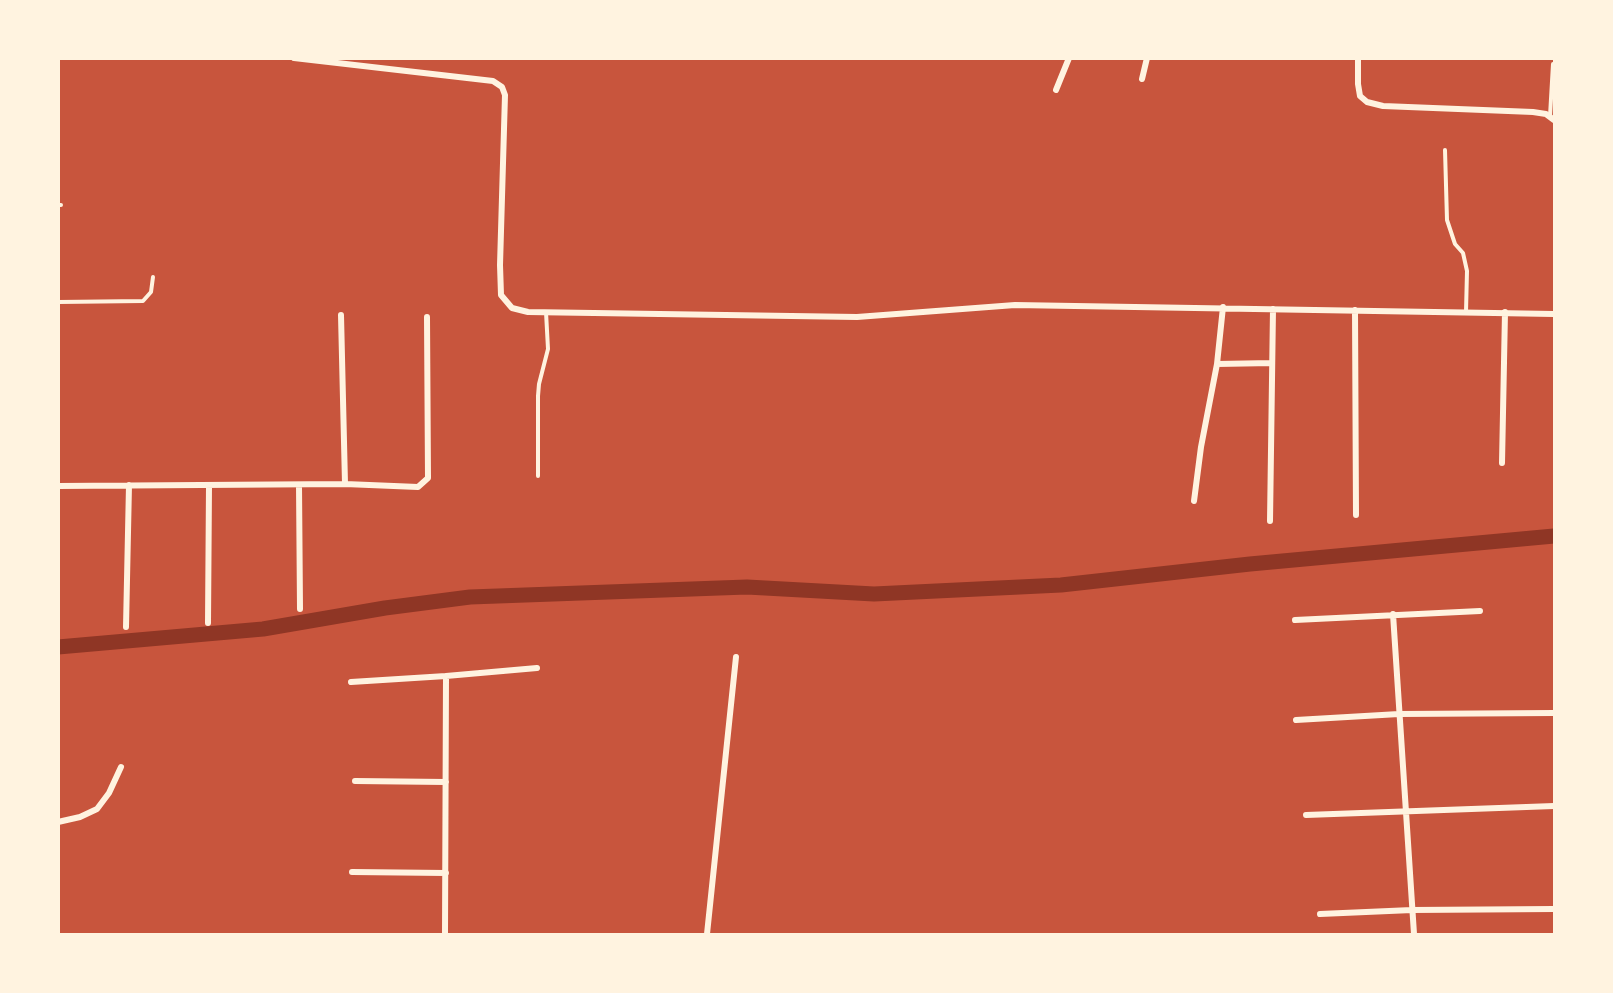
<!DOCTYPE html>
<style>
body{margin:0}
#map{position:relative;width:1613px;height:993px;overflow:hidden;background:#c8553d;font-family:"Noto Serif",serif}
canvas{display:block}
.frame{position:absolute;inset:0;border:60px solid #fff3e0;pointer-events:none}
</style>
<div id="map">
<canvas width="1613" height="993"></canvas>
<div class="frame"></div>
</div>
<script>
const ctx = document.querySelector('canvas').getContext('2d');
ctx.lineJoin = 'round';
const poly = rows => new Path2D(rows.map(r => 'M' + r).join(''));
function trace(path, color, width, dash) { ctx.strokeStyle = color; ctx.lineWidth = width; ctx.lineCap = dash ? 'butt' : 'round'; ctx.setLineDash(dash || []); ctx.stroke(path); }
trace(poly([
 [58,647,263,629,385,608,470,597,747,587,874,594,1061,585,1250,564,1554,536]
]), '#8f3625', 15);
trace(poly([
 [1550,116,1553,64],
 [1445,150,1447,220,1455,244,1463,253,1467,271,1466,312],
 [58,205,61,205],
 [58,302,143,301,151,292,153,277],
 [538,476,538,396,539,384,548,349,546,312]
]), '#fff3e0', 4);
trace(poly([
 [294,58,493,81,502,87,505,95,500,265,501,295,512,308,528,312,857,317,1015,305,1554,314],
 [1358,58,1358,84,1360,96,1367,102,1383,106,1533,112,1546,114,1554,120],
 [1142,79,1147,58],
 [1056,90,1069,58],
 [1355,310,1356,515],
 [341,315,345,484],
 [1217,364,1272,363],
 [1502,463,1505,312],
 [299,485,300,609],
 [58,486,345,484,418,487,428,478,427,317],
 [1194,501,1201,447,1217,364,1223,307],
 [1270,521,1273,309],
 [1393,614,1414,934],
 [1295,620,1480,611],
 [208,623,209,486],
 [126,627,129,485],
 [446,676,537,668],
 [351,682,446,676,445,934],
 [1296,720,1399,714,1554,713],
 [355,781,446,782],
 [1306,815,1554,806],
 [58,822,80,817,97,809,109,793,121,767],
 [352,872,446,873],
 [1320,914,1412,910,1554,909],
 [707,934,736,657]
]), '#fff3e0', 6);
</script>
